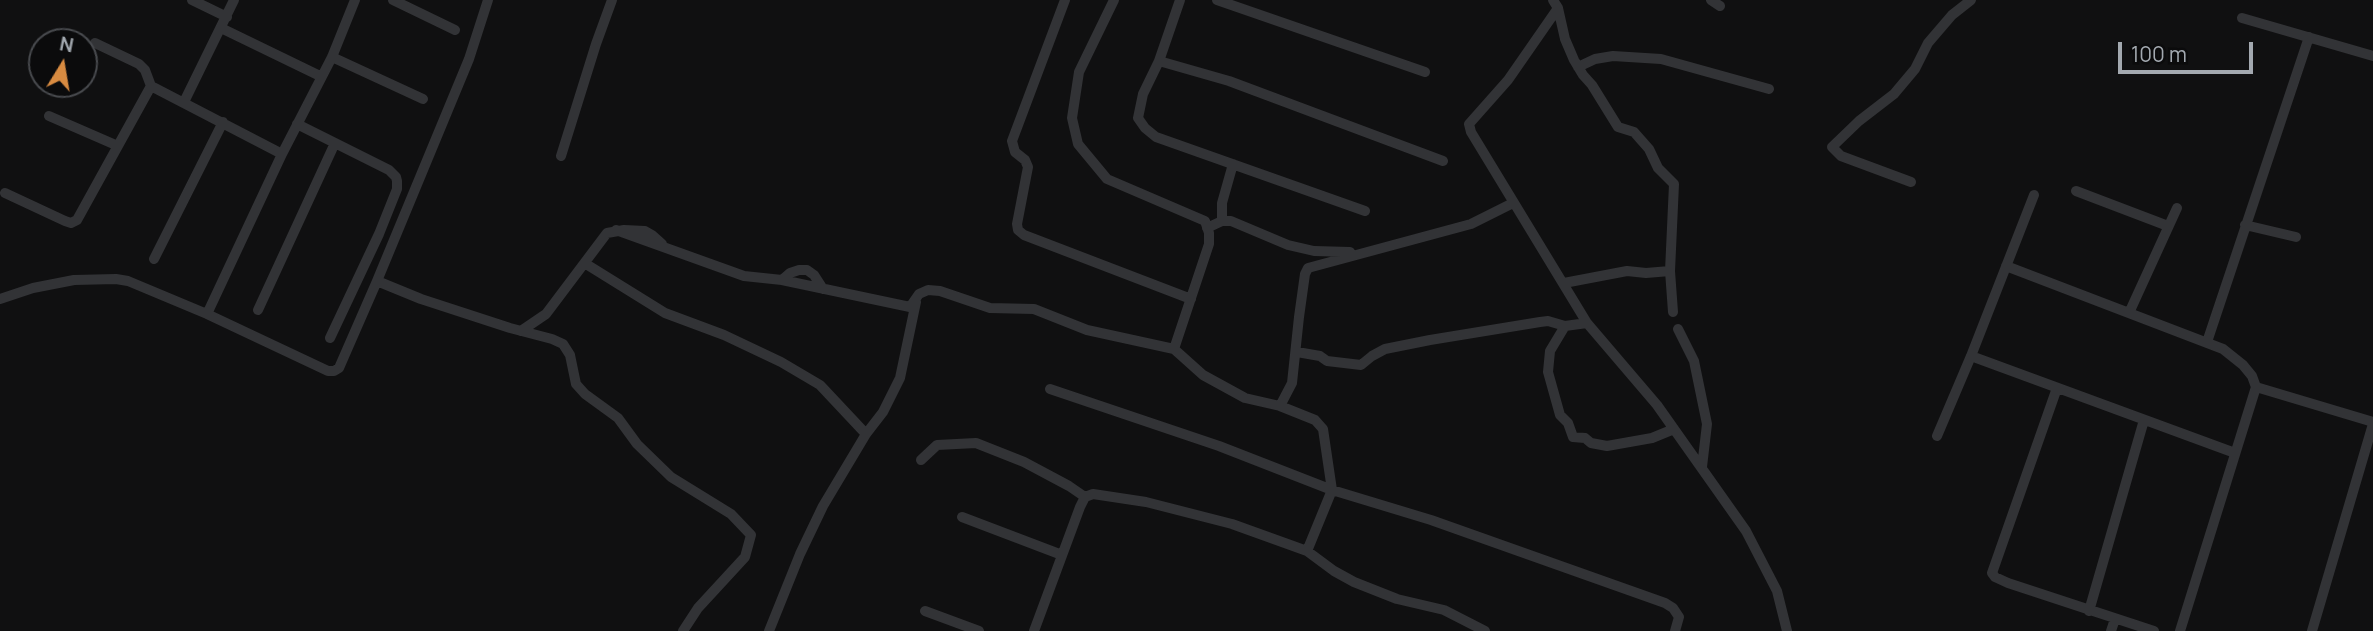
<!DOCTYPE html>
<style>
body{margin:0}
#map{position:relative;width:2373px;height:631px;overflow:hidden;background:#101011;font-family:Manrope,sans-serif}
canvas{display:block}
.north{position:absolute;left:28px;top:28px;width:70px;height:70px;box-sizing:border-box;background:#0b0b0c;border:2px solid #484a4e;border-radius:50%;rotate:11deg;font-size:19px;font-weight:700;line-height:28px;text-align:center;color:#a3a9b0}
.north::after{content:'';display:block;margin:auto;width:24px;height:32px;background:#d88b41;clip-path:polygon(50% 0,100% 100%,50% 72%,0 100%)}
.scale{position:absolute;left:2118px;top:42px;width:135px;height:32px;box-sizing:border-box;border:4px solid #a3a9b0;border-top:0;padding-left:9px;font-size:21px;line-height:24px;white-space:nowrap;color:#a3a9b0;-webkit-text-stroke:5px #0b0b0c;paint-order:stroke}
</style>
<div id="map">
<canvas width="2373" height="631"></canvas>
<div class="north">N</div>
<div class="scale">100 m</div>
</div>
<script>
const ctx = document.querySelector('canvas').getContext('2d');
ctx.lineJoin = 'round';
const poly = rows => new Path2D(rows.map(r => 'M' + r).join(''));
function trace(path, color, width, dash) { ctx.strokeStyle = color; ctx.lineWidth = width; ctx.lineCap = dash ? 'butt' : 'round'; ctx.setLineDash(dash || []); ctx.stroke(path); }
trace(poly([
 [192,0,227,17],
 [393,0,455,30],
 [1065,0,1012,141,1015,152,1025,160,1028,167,1017,224,1018,230,1024,235,1191,299],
 [1114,0,1079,72,1072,118,1078,144,1107,179,1205,221,1209,233,1209,244,1174,349],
 [1180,0,1159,61,1143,94,1138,118,1145,128,1156,137,1365,211],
 [1217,0,1425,72],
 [1553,0,1558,8,1565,39,1574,60,1583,75,1592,85,1618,127,1634,132,1649,149,1658,168,1674,184,1670,271,1673,312],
 [1711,0,1720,6],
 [1558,8,1508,80,1469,124,1471,132,1587,323,1657,405,1746,531,1777,591,1787,631],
 [2242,18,2373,56],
 [221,28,320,76],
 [95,43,139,64,145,70,151,86,282,154],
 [332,57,423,99],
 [1159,61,1229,81,1443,161],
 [1578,67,1595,59,1613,56,1661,59,1769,89],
 [184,102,234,0],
 [49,116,118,146],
 [297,124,389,170,396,177,397,181,397,189,379,234,330,338],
 [561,156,596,44,612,0],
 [1911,182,1841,156,1832,147,1859,121,1894,94,1915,69,1928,43,1952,15,1971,0],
 [2076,191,2168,226],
 [5,193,65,221,71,223,77,220,151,86],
 [1222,221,1222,203,1233,164],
 [2245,225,2296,237],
 [1207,228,1222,221,1231,221,1288,245,1314,251,1350,252],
 [616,230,744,276,782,280,910,307,919,294,928,290,940,291,990,308,1034,309,1087,330,1174,349,1203,375,1245,398,1280,406,1315,420,1323,429,1332,490,1307,551],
 [154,259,223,122],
 [586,264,665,313,724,335,781,362,820,385,866,434],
 [2006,266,2223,349,2243,365,2252,376,2256,387,2180,631],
 [782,280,790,273,799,270,807,270,814,275,823,289],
 [377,281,421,299,510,328,552,339,563,344,570,355,576,384,585,394,618,418,637,444,671,477,731,514,751,535,745,557,698,608,683,631],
 [1564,283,1627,271,1646,273,1670,271],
 [0,299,33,288,74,280,116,279,128,281,207,314,328,371,334,371,339,368,377,281,469,59,488,0],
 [258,310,335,143],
 [2129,313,2177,208],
 [207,314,282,154,332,57,355,0],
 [1565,326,1550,351,1548,372,1560,415,1568,423,1573,437,1585,438,1591,443,1607,446,1652,438,1674,429],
 [1678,329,1694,361,1707,424,1702,467],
 [521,331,546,314,607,233,624,230,645,231,652,235,662,244],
 [2207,342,2309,37],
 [1297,352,1320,356,1327,361,1361,365,1372,356,1385,349,1430,340,1540,322,1548,321,1565,326,1587,323],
 [1971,356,2235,453],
 [2256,387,2373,422],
 [2057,388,1992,573,1995,577,2008,583,2154,631],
 [1050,389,1219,446,1332,490,1431,520,1665,603,1673,608,1679,617,1675,631],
 [1280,406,1292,383,1299,317,1305,274,1308,268,1471,224,1513,203],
 [1937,436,1971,356,2034,195],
 [921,460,937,445,976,443,1024,462,1069,486,1085,497],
 [962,517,1062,555],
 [925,611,979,631],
 [2089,611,2144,420],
 [769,631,800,554,823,506,866,434,883,412,900,378,916,302],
 [1034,631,1080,507,1085,497,1093,494,1146,502,1232,524,1307,551,1334,571,1354,582,1397,599,1444,610,1485,631],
 [2111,631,2115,619],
 [2312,631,2373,424]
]), '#323336', 10);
</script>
